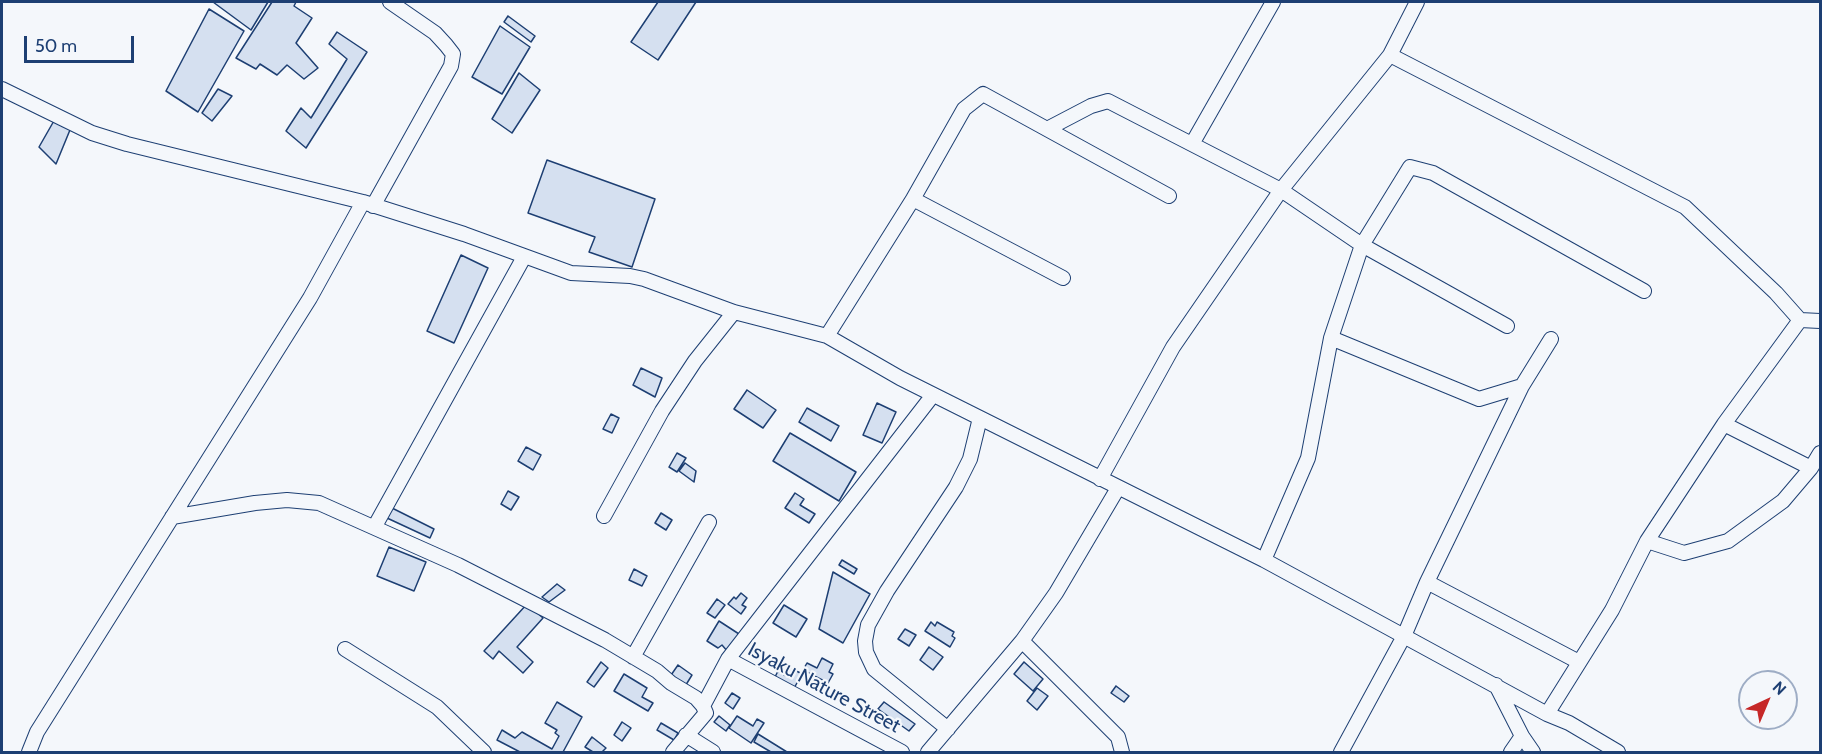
<!DOCTYPE html>
<style>
body{margin:0}
#map{position:relative;width:1822px;height:754px;overflow:hidden;background:#f4f7fb;font-family:Cabin,sans-serif}
canvas{display:block}
.frame{position:absolute;inset:0;border:3px solid #1d3f73;pointer-events:none}
.north{position:absolute;left:1738px;top:670px;width:60px;height:60px;box-sizing:border-box;background:#f4f7fb;border:2px solid #9eadc5;border-radius:50%;rotate:44deg;font-size:16px;font-weight:700;line-height:24px;text-align:center;color:#1d3f73}
.north::after{content:'';display:block;margin:auto;width:21px;height:27px;background:#c62828;clip-path:polygon(50% 0,100% 100%,50% 72%,0 100%)}
.scale{position:absolute;left:24px;top:36px;width:110px;height:27px;box-sizing:border-box;border:3px solid #1d3f73;border-top:0;padding-left:8px;font-size:18px;line-height:21px;white-space:nowrap;color:#1d3f73;-webkit-text-stroke:4px #f4f7fb;paint-order:stroke}
</style>
<div id="map">
<canvas width="1822" height="754"></canvas>
<div class="frame"></div>
<div class="north">N</div>
<div class="scale">50 m</div>
</div>
<script>
const ctx = document.querySelector('canvas').getContext('2d');
ctx.lineJoin = 'round';
function fill(path, color) { ctx.fillStyle = color; ctx.fill(path, 'evenodd'); }
const poly = rows => new Path2D(rows.map(r => 'M' + r).join(''));
function trace(path, color, width, dash) { ctx.strokeStyle = color; ctx.lineWidth = width; ctx.lineCap = dash ? 'butt' : 'round'; ctx.setLineDash(dash || []); ctx.stroke(path); }
function drawText(font, color, halo, rows, align = 'center') {
  ctx.font = font + ' Cabin,sans-serif'; ctx.lineWidth = 4.5; ctx.setLineDash([]); ctx.textBaseline = 'middle'; ctx.strokeStyle = halo; ctx.fillStyle = color; for (const [text, x, y, turn = 0] of rows) {
    ctx.save(); ctx.translate(x, y); ctx.rotate((+turn || 0) * Math.PI / 180); ctx.textAlign = isNaN(turn) ? turn : align; if (halo) ctx.strokeText(text, 0, 0); ctx.fillText(text, 0, 0); ctx.restore();
  }
}
const building = poly([
 [213,2,268,2,251,30,213,2],
 [272,2,296,2,294,6,312,18,296,43,318,68,304,79,287,65,277,75,260,64,256,69,236,58,272,2],
 [658,2,696,2,658,60,631,42,658,2],
 [209,9,244,31,198,112,166,91,209,9],
 [508,16,535,36,531,42,504,22,508,16],
 [500,26,530,47,502,94,472,77,500,26],
 [337,32,367,52,306,148,286,131,301,108,311,118,347,59,329,44,337,32],
 [519,73,540,90,512,133,492,119,519,73],
 [218,89,232,96,212,121,202,113,218,89],
 [55,119,72,125,56,164,39,147,55,119],
 [547,160,655,199,632,267,589,252,595,237,528,213,547,160],
 [461,255,488,268,454,343,427,331,461,255],
 [641,368,662,378,655,397,633,385,641,368],
 [747,390,776,410,763,428,734,409,747,390],
 [877,403,896,412,882,443,863,435,877,403],
 [807,408,839,426,831,441,799,422,807,408],
 [611,414,619,418,612,433,603,429,611,414],
 [790,433,856,472,839,501,773,461,790,433],
 [526,447,541,455,533,470,518,461,526,447],
 [677,453,686,458,677,472,669,467,677,453],
 [685,463,696,471,694,482,679,471,685,463],
 [508,491,519,497,511,510,501,504,508,491],
 [795,493,804,499,800,505,815,514,809,523,785,508,795,493],
 [392,508,434,529,430,538,387,518,392,508],
 [661,513,672,520,666,530,655,523,661,513],
 [389,547,426,562,414,591,377,576,389,547],
 [842,560,857,569,854,574,839,565,842,560],
 [634,569,647,576,642,586,629,580,634,569],
 [833,572,870,594,843,643,819,629,833,572],
 [557,584,565,590,549,602,542,597,557,584],
 [741,593,747,598,742,605,746,607,741,614,728,604,734,597,736,599,741,593],
 [717,599,725,605,715,618,707,613,717,599],
 [527,604,543,618,517,647,533,662,523,673,499,651,493,659,484,651,527,604],
 [784,605,807,619,796,637,773,623,784,605],
 [719,621,739,634,728,652,722,645,718,648,707,641,719,621],
 [931,622,935,626,937,622,954,632,952,636,955,638,950,647,925,631,931,622],
 [905,629,916,635,909,646,898,639,905,629],
 [929,647,943,657,933,670,920,660,929,647],
 [822,658,833,664,829,672,833,674,828,683,803,670,807,663,817,668,822,658],
 [601,662,608,668,594,687,587,682,601,662],
 [1024,662,1043,679,1033,691,1014,674,1024,662],
 [678,665,692,675,684,688,669,678,678,665],
 [791,668,802,674,793,690,774,679,778,671,786,676,791,668],
 [624,674,647,688,642,697,653,703,648,711,614,691,624,674],
 [1116,686,1129,696,1124,702,1111,693,1116,686],
 [1037,688,1048,696,1037,710,1027,701,1037,688],
 [732,693,740,698,733,709,725,703,732,693],
 [557,702,582,717,563,752,520,752,497,740,502,730,515,738,522,732,552,749,559,736,555,733,557,730,545,723,557,702],
 [884,702,915,724,909,731,878,709,884,702],
 [719,716,730,725,726,731,714,722,719,716],
 [737,716,753,726,757,719,764,723,751,743,729,728,737,716],
 [622,722,631,728,622,741,614,735,622,722],
 [661,723,678,733,674,740,657,730,661,723],
 [758,734,787,752,771,752,754,742,758,734],
 [592,737,606,748,602,752,593,752,585,747,592,737]
]);
fill(building, '#d5e0f0');
trace(building, '#1d3f73', 1.5);
const street = poly([
 [1390,55,1685,207,1776,293,1800,320,1724,424,1647,541,1612,610,1547,714],
 [2,89,92,133,127,144,363,202,464,234,571,273,630,276,644,279,734,312,827,336,900,378,1264,560,1547,714,1569,723,1618,752],
 [1047,129,1091,106,1108,101,1281,190,1362,245,1507,326],
 [1192,144,1273,2],
 [913,199,1063,278],
 [373,206,451,66,453,54,446,45,435,33,390,2],
 [1800,320,1820,321],
 [827,336,913,199,964,109,983,94,1169,196],
 [1331,338,1479,399,1522,386,1551,339],
 [1724,424,1811,468],
 [1100,479,1173,347,1281,190,1390,55,1417,2],
 [604,516,662,411,695,361,734,312],
 [172,517,255,503,287,500,319,503,458,565,605,640,657,671,671,683,696,698,703,706,706,713,673,752],
 [375,526,524,257],
 [1647,541,1684,553,1728,541,1783,501,1811,468,1820,453],
 [1264,560,1308,458,1331,338,1362,245,1410,167,1433,173,1644,291],
 [1427,582,1579,662],
 [1022,641,1118,737,1122,752],
 [345,649,437,707,484,752],
 [633,657,709,522],
 [728,659,902,752],
 [1496,685,1522,736,1533,752],
 [703,706,728,659,933,395],
 [948,729,874,669,866,652,865,641,868,625,887,591,956,487,970,459,980,418],
 [686,735,713,752],
 [29,752,37,732,310,298,363,202],
 [928,752,1022,641,1056,593,1118,488],
 [1341,752,1404,636,1427,582,1522,386],
 [1511,752,1522,736]
]);
trace(street, '#1d3f73', 16);
trace(street, '#f4f7fb', 14);
drawText('20px', '#1d3f73', '#f4f7fb', [
 ["Isyaku Nature Street",824,688,28]
]);
</script>
